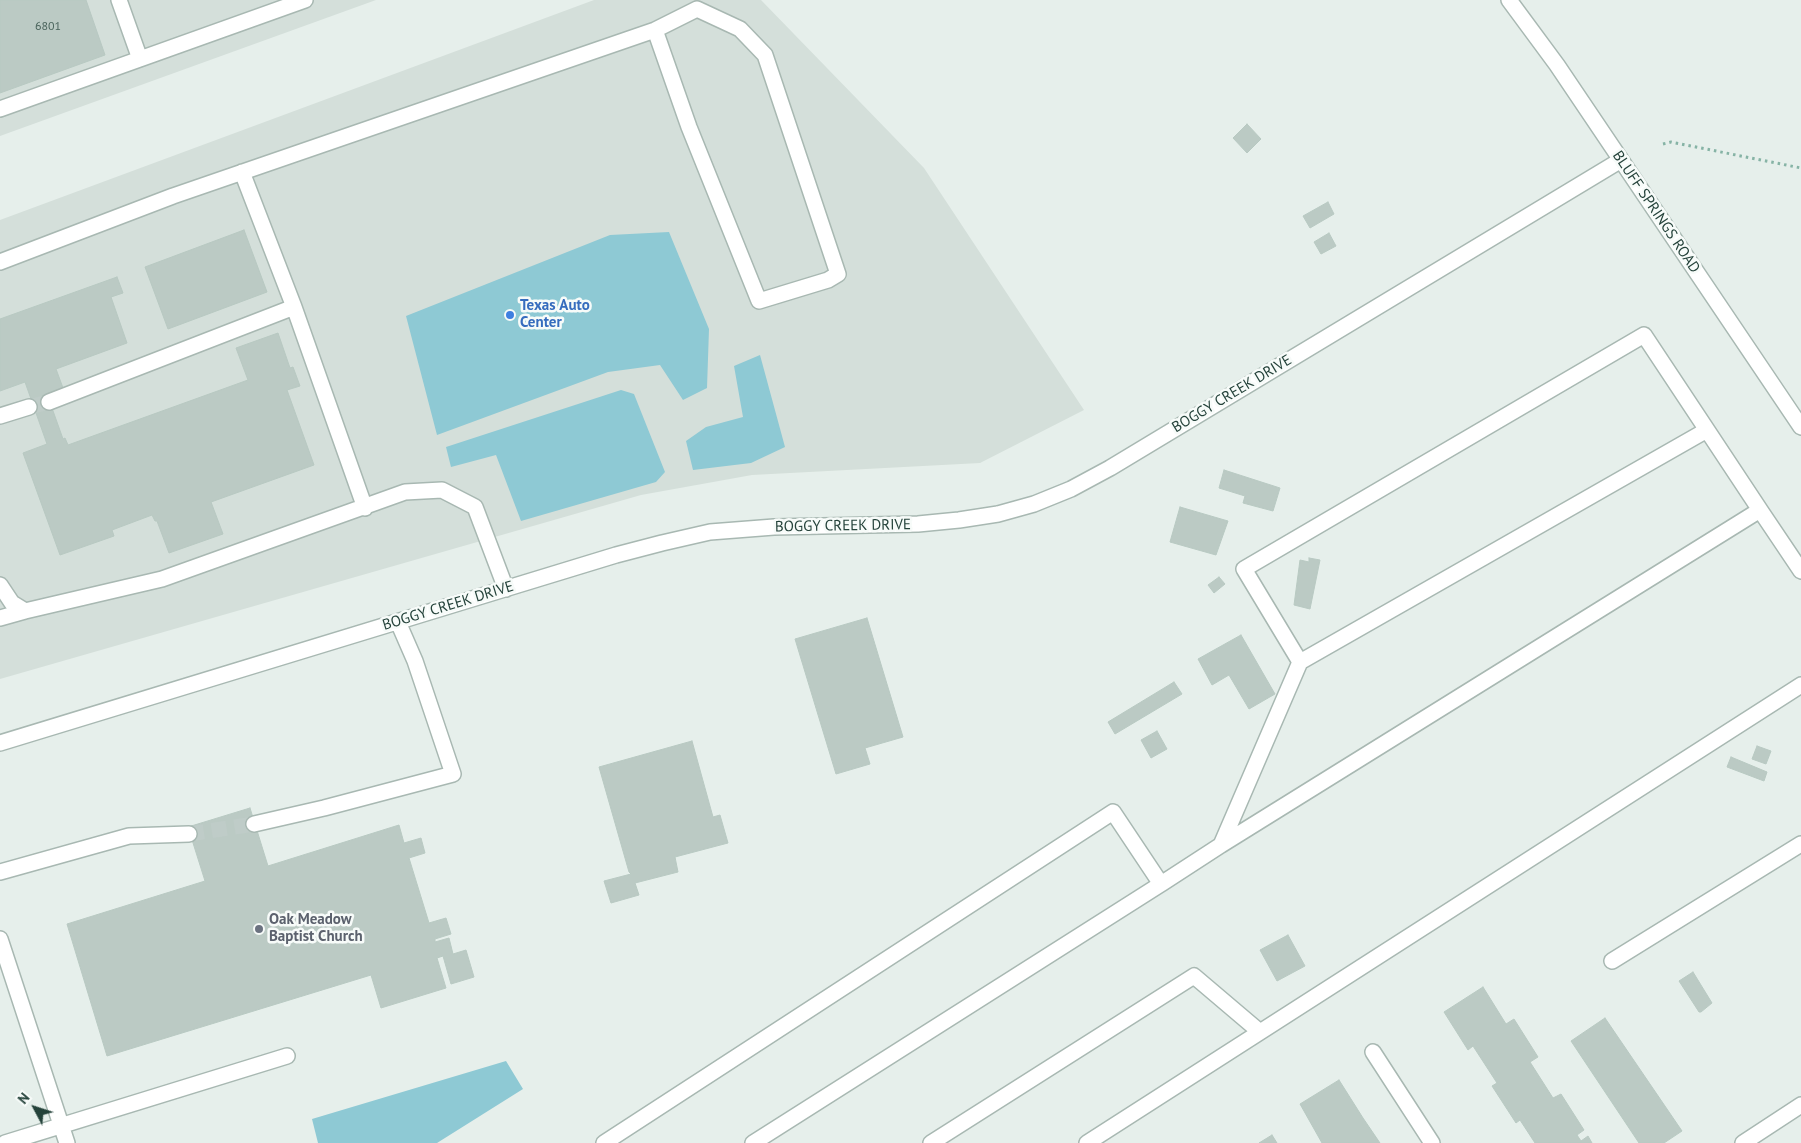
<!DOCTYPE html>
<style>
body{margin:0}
#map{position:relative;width:1801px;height:1143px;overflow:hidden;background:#e6efeb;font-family:"PT Sans",sans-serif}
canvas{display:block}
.north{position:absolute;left:10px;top:1083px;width:50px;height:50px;-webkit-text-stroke:4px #f7fbf9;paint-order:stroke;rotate:310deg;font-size:14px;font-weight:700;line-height:20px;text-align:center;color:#24423a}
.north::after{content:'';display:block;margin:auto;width:18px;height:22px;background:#24423a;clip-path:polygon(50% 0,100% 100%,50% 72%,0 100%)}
</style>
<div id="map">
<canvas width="1801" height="1143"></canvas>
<div class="north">N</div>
</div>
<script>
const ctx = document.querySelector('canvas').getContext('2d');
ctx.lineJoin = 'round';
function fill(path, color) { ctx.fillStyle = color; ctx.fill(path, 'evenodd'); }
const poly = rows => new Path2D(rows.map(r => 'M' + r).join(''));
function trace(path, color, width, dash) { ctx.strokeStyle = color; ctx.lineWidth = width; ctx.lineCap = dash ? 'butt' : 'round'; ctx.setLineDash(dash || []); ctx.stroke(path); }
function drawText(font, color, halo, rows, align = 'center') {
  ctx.font = font + ' "PT Sans",sans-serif'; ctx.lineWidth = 5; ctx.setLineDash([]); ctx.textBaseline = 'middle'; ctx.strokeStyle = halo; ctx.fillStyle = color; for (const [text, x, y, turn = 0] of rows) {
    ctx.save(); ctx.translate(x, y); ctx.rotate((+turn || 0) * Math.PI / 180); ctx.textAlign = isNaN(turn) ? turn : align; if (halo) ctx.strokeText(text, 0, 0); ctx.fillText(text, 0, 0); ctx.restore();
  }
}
fill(poly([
 [0,0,376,0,0,136],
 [594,0,761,0,924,168,1084,410,980,463,752,475,641,495,0,679,0,220]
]), '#d4dfda');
fill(poly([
 [669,232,709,329,707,388,683,400,660,365,608,372,437,435,406,316,610,235],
 [760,355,785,447,751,463,693,470,686,441,706,427,743,417,734,366],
 [621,390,634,394,665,472,656,482,521,521,496,455,451,467,446,447],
 [506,1061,523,1089,437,1143,318,1143,312,1119]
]), '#8ec9d4');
const building = poly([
 [0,0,86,0,105,55,0,93,0,0],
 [1247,124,1261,139,1247,153,1233,138,1247,124],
 [1328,202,1334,214,1310,228,1303,216,1328,202],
 [244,230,267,292,168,329,145,267,244,230],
 [1329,233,1336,246,1321,254,1314,242,1329,233],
 [117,277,123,293,111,297,127,343,56,369,63,388,47,394,63,439,65,438,68,445,248,380,236,348,278,333,290,368,293,367,300,386,287,390,314,465,211,502,223,534,169,553,157,521,155,521,152,515,112,530,114,536,60,555,23,453,47,444,25,382,0,391,0,319,117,277],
 [1224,470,1280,488,1273,511,1243,503,1245,496,1219,488,1224,470],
 [1180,507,1228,521,1216,555,1170,542,1180,507],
 [1309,558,1320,560,1310,609,1294,605,1300,560,1309,562,1309,558],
 [1219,577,1225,584,1214,593,1208,585,1219,577],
 [867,618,903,737,865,748,870,764,836,774,795,639,867,618],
 [1241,635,1275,694,1249,709,1229,675,1212,685,1198,659,1241,635],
 [1174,682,1182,694,1115,734,1108,722,1174,682],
 [1157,731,1167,749,1151,758,1141,740,1157,731],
 [692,741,713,817,720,815,728,843,675,857,678,872,635,883,639,895,611,903,604,881,631,874,629,872,599,767,692,741],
 [1757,746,1771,751,1766,764,1752,759,1757,746],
 [1731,757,1767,772,1764,781,1727,767,1731,757],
 [250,808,268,866,399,825,404,843,421,838,425,853,409,858,429,923,446,918,451,934,435,939,435,942,449,938,453,954,466,950,474,977,451,984,443,956,437,958,446,988,381,1008,371,975,107,1056,67,924,205,881,188,827,250,808],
 [1288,935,1305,966,1277,981,1260,950,1288,935],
 [1693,972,1712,1003,1701,1012,1699,1012,1679,981,1693,972],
 [1483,987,1506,1024,1514,1019,1538,1057,1530,1062,1553,1098,1561,1094,1584,1130,1577,1135,1581,1141,1588,1136,1592,1143,1535,1143,1520,1120,1516,1123,1492,1086,1497,1083,1473,1046,1468,1050,1444,1012,1483,987],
 [1605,1018,1682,1131,1664,1143,1639,1143,1571,1041,1605,1018],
 [1339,1080,1363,1118,1380,1143,1322,1143,1300,1104,1339,1080],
 [1272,1135,1277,1143,1259,1143,1272,1135]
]);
fill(building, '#bbcac4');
trace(building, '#b8c9c2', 1);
trace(poly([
 [29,407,49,402],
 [189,834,254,824]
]), '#bfccc8', 15, [15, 8]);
const minor = poly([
 [119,0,140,59],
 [1509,0,1557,65,1801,427],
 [0,109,305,0],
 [242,172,294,307,365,508],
 [0,262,173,196,655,30,697,9,740,29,765,55,838,274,828,280,759,301,689,127,655,30],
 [49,402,294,307],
 [0,416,29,407],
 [1707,430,1760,510],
 [0,585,12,603,25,611,162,579,405,492,442,490,475,507,506,589],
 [0,618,25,611],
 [0,743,616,555,662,543,710,532,774,527,918,524,959,520,998,514,1034,504,1071,489,1110,468,1621,160],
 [254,824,324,808,453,774,415,661,398,622],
 [1221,845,1760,510,1801,571],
 [0,872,129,836,189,834],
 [0,939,67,1143],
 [1612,961,1801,844],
 [1373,1052,1432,1143],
 [5,1143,287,1056],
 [604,1143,1113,812,1161,884,1221,845,1300,662,1707,430,1644,335,1244,569,1300,662],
 [753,1143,1161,884],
 [931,1143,1194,976,1260,1032],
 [1087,1143,1801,685],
 [1743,1143,1801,1105]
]);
trace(minor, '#a8b8b2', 18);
trace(poly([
 [1663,144,1671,142,1801,168]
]), '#86b3a5', 3, [2.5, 4]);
trace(minor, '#fff', 15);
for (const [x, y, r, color] of [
 [510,315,5,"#3f7fe0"],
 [259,929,5,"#6b7280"]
]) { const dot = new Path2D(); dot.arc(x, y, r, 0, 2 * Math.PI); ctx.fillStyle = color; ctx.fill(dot); trace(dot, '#f7fbf9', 2); }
drawText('12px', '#4a645c', null, [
 ["6801",48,27]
]);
drawText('15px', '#24423a', '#f7fbf9', [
 ["BLUFF SPRINGS ROAD",1656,212,56],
 ["BOGGY CREEK DRIVE",1232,394,-31],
 ["BOGGY CREEK DRIVE",843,526,-1],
 ["BOGGY CREEK DRIVE",448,606,-17]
]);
drawText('bold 15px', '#366cbe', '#f7fbf9', [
 ["Texas Auto",520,306],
 ["Center",520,323]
], 'left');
drawText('bold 15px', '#5b616d', '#f7fbf9', [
 ["Oak Meadow",269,920],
 ["Baptist Church",269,937]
], 'left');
</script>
